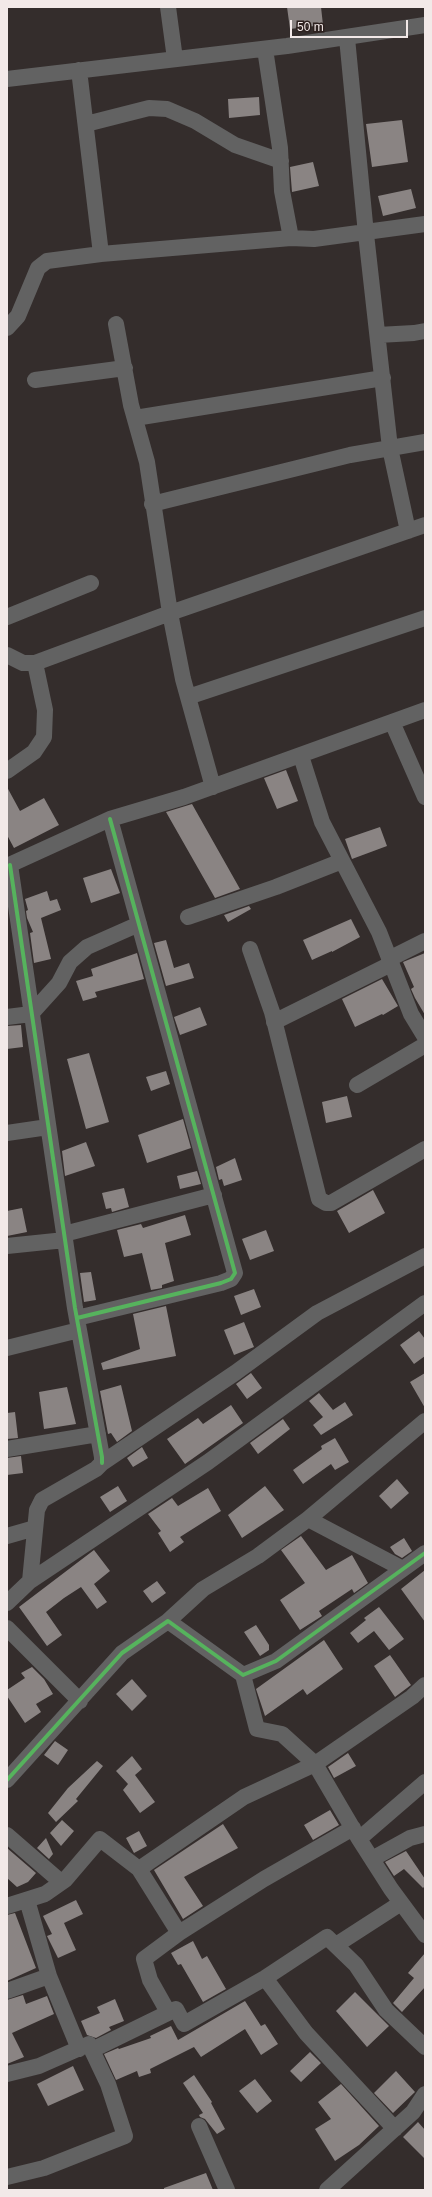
<!DOCTYPE html>
<style>
body{margin:0}
#map{position:relative;width:432px;height:2197px;overflow:hidden;background:#342d2c;font-family:Helvetica,sans-serif}
canvas{display:block}
.frame{position:absolute;inset:0;border:8px solid #f2e9e8;pointer-events:none}
.scale{position:absolute;left:290px;top:20px;width:118px;height:18px;box-sizing:border-box;border:2px solid #f2e9e8;border-top:0;padding-left:5px;font-size:12px;line-height:14px;white-space:nowrap;color:#f2e9e8;-webkit-text-stroke:3px #2d211f;paint-order:stroke}
</style>
<div id="map">
<canvas width="432" height="2197"></canvas>
<div class="frame"></div>
<div class="scale">50 m</div>
</div>
<script>
const ctx = document.querySelector('canvas').getContext('2d');
ctx.lineJoin = 'round';
function fill(path, color) { ctx.fillStyle = color; ctx.fill(path, 'evenodd'); }
const poly = rows => new Path2D(rows.map(r => 'M' + r).join(''));
function trace(path, color, width, dash) { ctx.strokeStyle = color; ctx.lineWidth = width; ctx.lineCap = dash ? 'butt' : 'round'; ctx.setLineDash(dash || []); ctx.stroke(path); }
fill(poly([
 [287,7,321,7,323,25,290,29],
 [259,97,260,115,229,118,228,99],
 [402,120,408,162,372,167,366,124],
 [313,162,319,186,292,192,290,167],
 [411,189,416,208,383,216,378,196],
 [286,770,298,801,277,809,264,778],
 [7,787,20,811,44,798,59,825,14,848,7,835],
 [192,804,240,889,215,898,166,812],
 [380,827,387,846,352,859,345,839],
 [111,869,120,893,91,903,83,878],
 [47,891,50,901,57,899,61,910,41,918,51,959,34,963,30,933,33,932,27,918,26,911,28,910,25,899],
 [249,906,251,909,228,922,224,915],
 [351,919,360,937,332,952,332,951,312,960,303,940],
 [166,940,174,968,189,963,194,978,166,986,154,943],
 [137,953,144,979,95,992,97,997,83,1001,76,981,93,976,91,969],
 [425,953,425,1015,415,998,411,989,414,987,403,962],
 [382,979,398,1006,383,1015,382,1014,355,1027,342,999],
 [200,1007,207,1025,180,1035,174,1017],
 [21,1025,23,1047,7,1049,7,1026],
 [89,1053,109,1122,86,1129,67,1059],
 [166,1071,170,1084,151,1091,146,1077],
 [347,1096,352,1117,326,1123,322,1102],
 [183,1119,191,1148,147,1163,138,1135],
 [86,1142,95,1166,65,1176,62,1151],
 [235,1158,242,1180,224,1186,222,1179,219,1180,216,1167],
 [197,1171,201,1184,180,1189,177,1176],
 [124,1188,129,1207,112,1212,111,1208,106,1209,102,1193],
 [373,1190,385,1213,349,1233,337,1211],
 [22,1208,27,1232,7,1236,7,1211],
 [185,1215,191,1235,165,1243,174,1281,162,1285,162,1288,151,1290,142,1253,124,1257,117,1230,141,1224,143,1228],
 [266,1230,274,1251,250,1260,242,1239],
 [91,1272,96,1300,84,1302,80,1273],
 [254,1289,261,1307,241,1315,234,1296],
 [166,1306,176,1356,103,1370,101,1363,140,1349,133,1314],
 [244,1322,254,1347,234,1355,224,1330],
 [419,1331,425,1339,425,1356,414,1364,400,1345],
 [251,1373,262,1388,247,1399,236,1384],
 [425,1373,425,1408,410,1382],
 [121,1385,132,1431,117,1442,111,1433,108,1434,100,1391],
 [67,1387,76,1424,44,1429,39,1392],
 [319,1393,333,1410,345,1402,353,1415,321,1435,313,1425,323,1417,309,1401],
 [231,1405,243,1423,185,1464,167,1439,198,1418,203,1424],
 [15,1412,18,1438,7,1439,7,1413],
 [283,1419,290,1429,258,1454,250,1443],
 [335,1438,349,1462,335,1470,331,1464,303,1484,293,1470,322,1449,321,1446],
 [142,1447,148,1458,133,1467,127,1458],
 [21,1456,23,1473,7,1475,7,1458],
 [397,1479,409,1493,391,1509,379,1496],
 [118,1486,127,1501,110,1512,100,1497],
 [265,1486,284,1510,242,1538,228,1515],
 [208,1488,221,1511,180,1537,184,1542,170,1552,158,1533,161,1531,148,1514,172,1498,178,1506],
 [301,1536,326,1570,352,1555,368,1583,354,1593,352,1589,319,1611,322,1616,300,1630,280,1600,305,1583,281,1550],
 [404,1538,412,1551,402,1558,395,1554,390,1547],
 [94,1550,110,1571,94,1584,107,1602,97,1609,81,1587,64,1598,46,1612,62,1635,47,1646,19,1607],
 [425,1570,425,1622,401,1589],
 [157,1581,166,1593,152,1603,143,1591],
 [379,1607,404,1639,389,1650,374,1631,358,1643,350,1633,366,1620,364,1618],
 [256,1625,269,1645,269,1650,260,1656,244,1632],
 [324,1640,343,1669,307,1695,303,1689,265,1716,256,1689],
 [390,1655,411,1685,395,1697,374,1666],
 [32,1667,44,1679,53,1694,36,1704,41,1712,25,1723,7,1696,7,1690,25,1678,21,1673],
 [132,1679,147,1696,132,1711,116,1694],
 [55,1741,68,1750,58,1765,44,1755],
 [348,1753,356,1766,334,1778,328,1767],
 [132,1756,142,1769,135,1775,155,1802,140,1813,123,1790,128,1784,116,1771],
 [97,1761,103,1766,76,1799,78,1801,56,1822,48,1813,68,1788],
 [330,1810,339,1825,313,1840,304,1825],
 [62,1820,74,1831,61,1846,50,1833],
 [223,1824,238,1848,184,1877,203,1906,183,1919,154,1870],
 [139,1831,147,1846,134,1853,126,1838],
 [46,1838,53,1854,49,1859,37,1848],
 [7,1848,36,1873,28,1882,17,1887,7,1878],
 [406,1851,425,1879,425,1886,423,1888,404,1869,394,1876,385,1862],
 [76,1900,83,1914,64,1923,76,1950,58,1958,47,1936,52,1934,43,1916],
 [15,1913,36,1968,7,1981,7,1915],
 [193,1941,202,1959,207,1956,226,1989,203,2002,181,1964,178,1965,171,1953],
 [425,1953,425,1987,402,2012,393,2003,414,1978,408,1973],
 [355,1992,389,2026,367,2047,336,2011],
 [23,1995,26,2004,47,1996,54,2014,12,2033,24,2057,7,2064,7,2000],
 [115,1999,124,2021,109,2027,111,2030,96,2038,87,2035,81,2021,100,2013,97,2007],
 [245,2001,261,2026,265,2024,278,2044,261,2055,245,2029,201,2057,194,2047,150,2069,151,2073,139,2077,137,2071,116,2080,104,2054,118,2048,119,2049,151,2038,150,2036,171,2026,178,2040],
 [310,2052,321,2063,301,2082,290,2071],
 [73,2066,84,2090,48,2106,37,2084],
 [396,2071,415,2092,393,2113,374,2093],
 [194,2075,212,2102,211,2103,225,2129,217,2134,205,2119,200,2117,199,2115,203,2113,183,2083],
 [255,2079,272,2101,257,2113,239,2091],
 [341,2084,379,2126,359,2145,335,2161,315,2129,331,2119,318,2102],
 [418,2122,425,2130,425,2159,403,2137],
 [206,2173,213,2190,164,2190,164,2188]
]), '#8a8483');
trace(poly([
 [168,7,175,59],
 [347,38,366,234,390,448,408,531],
 [265,49,280,148,282,191,291,238],
 [79,70,101,254],
 [7,79,287,46,425,25],
 [86,124,149,108,167,109,195,121,235,145,281,161],
 [116,324,131,405,147,462,170,613,183,679,213,787],
 [7,328,18,316,38,268,47,261,101,254,291,238,314,239,425,224],
 [378,335,414,333,425,331],
 [35,380,125,368],
 [135,418,383,378],
 [152,504,350,455,425,442],
 [7,617,91,583],
 [7,655,23,663,35,663,170,613,425,525],
 [188,697,425,618],
 [392,722,425,797],
 [301,756,322,822,379,932,411,1014,425,1037],
 [7,771,34,752,44,737,45,710,35,663],
 [10,865,75,1308,102,1457,102,1463],
 [7,866,110,819,184,797,425,710],
 [188,917,276,887,342,861],
 [250,949,272,1012,319,1199,326,1203,331,1203,425,1149],
 [389,959,425,941],
 [7,1017,31,1014,59,983,70,962,87,947,139,924],
 [274,1022,391,964],
 [357,1085,425,1045],
 [7,1133,48,1127],
 [64,1234,214,1195],
 [7,1246,65,1240],
 [77,1318,221,1283,231,1279,235,1273,110,819],
 [7,1348,79,1330],
 [7,1449,98,1434],
 [308,1519,403,1569],
 [7,1536,35,1528],
 [30,1581,208,1462,425,1303],
 [7,1603,30,1581,37,1510,42,1500,96,1469,102,1463,235,1373,317,1313,425,1256],
 [168,1621,203,1589,258,1556,308,1519,425,1421],
 [7,1628,80,1701],
 [243,1675,257,1729,282,1734,315,1764,359,1839,425,1782],
 [7,1780,122,1653,168,1621,243,1675,276,1661,425,1553],
 [7,1835,61,1882],
 [359,1839,391,1889,425,1935],
 [372,1859,410,1838,425,1834],
 [139,1869,179,1933],
 [7,1906,45,1894,65,1880,100,1839,139,1869,244,1797,315,1764,412,1697,425,1685],
 [336,1945,401,1903],
 [49,1976,79,2049],
 [265,1978,306,2033,395,2129],
 [7,1991,49,1976,27,1900],
 [168,2012,150,1980,144,1959,179,1933,264,1879,353,1828],
 [92,2050,176,2009,184,2024,265,1978,327,1937,356,1965,386,2010,425,2047],
 [7,2074,39,2066,89,2044,108,2084,125,2136,44,2168,7,2177],
 [199,2126,227,2190],
 [327,2190,413,2112,425,2094]
]), '#626262', 16);
trace(poly([
 [10,865,75,1308,102,1457,102,1463],
 [77,1318,221,1283,231,1279,235,1273,110,819],
 [7,1780,122,1653,168,1621,243,1675,276,1661,425,1553]
]), '#56b35d', 4);
</script>
